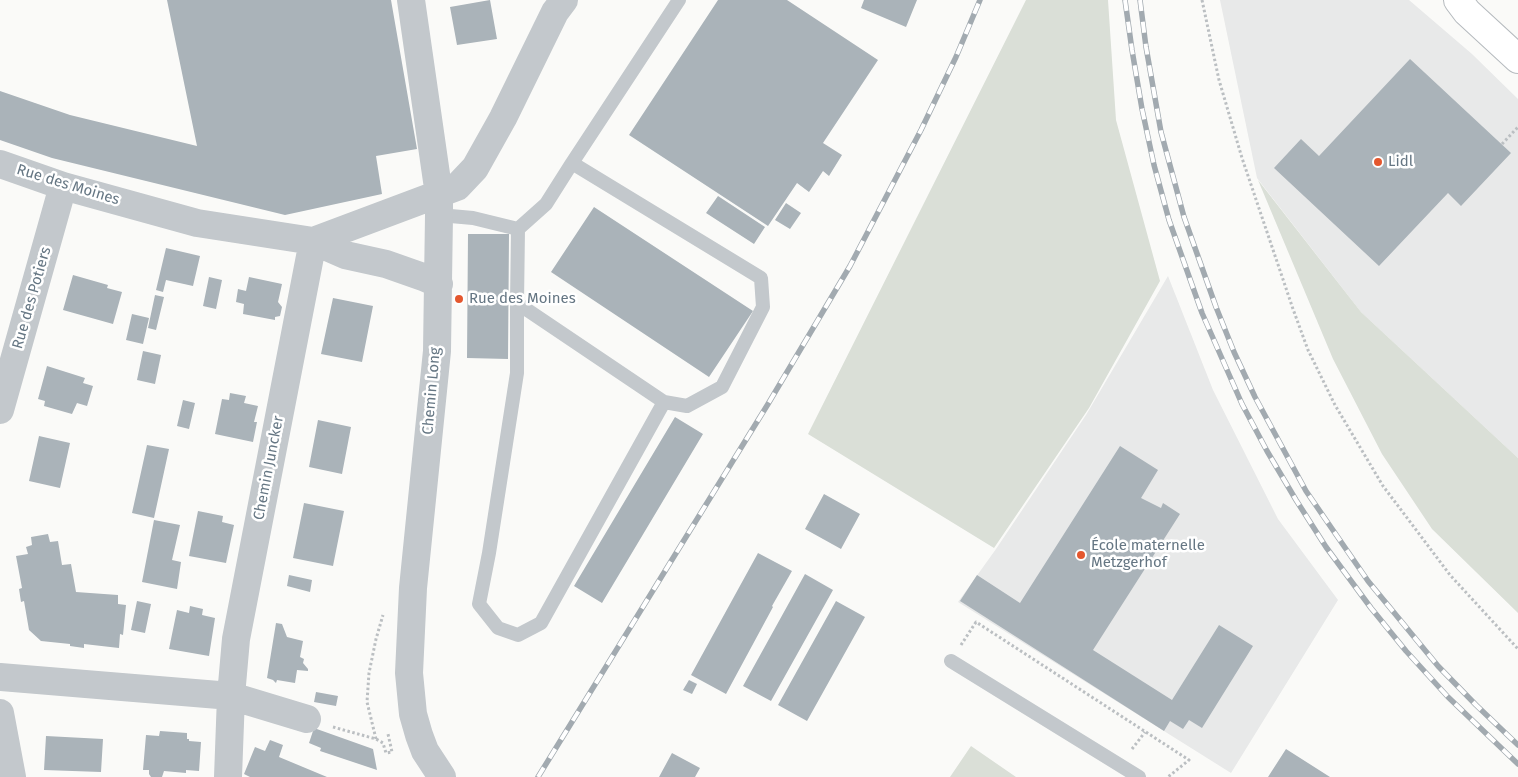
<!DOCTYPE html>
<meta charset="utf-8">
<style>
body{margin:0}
canvas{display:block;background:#fafaf8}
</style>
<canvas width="1518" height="777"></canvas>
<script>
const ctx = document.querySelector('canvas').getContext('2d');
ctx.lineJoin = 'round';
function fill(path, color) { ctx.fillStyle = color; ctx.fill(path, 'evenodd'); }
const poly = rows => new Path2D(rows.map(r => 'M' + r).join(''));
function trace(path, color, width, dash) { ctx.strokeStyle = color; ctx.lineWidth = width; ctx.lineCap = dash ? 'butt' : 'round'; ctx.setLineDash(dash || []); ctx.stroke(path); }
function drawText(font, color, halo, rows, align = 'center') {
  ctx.font = font + ' "Fira Sans",sans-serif'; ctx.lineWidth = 5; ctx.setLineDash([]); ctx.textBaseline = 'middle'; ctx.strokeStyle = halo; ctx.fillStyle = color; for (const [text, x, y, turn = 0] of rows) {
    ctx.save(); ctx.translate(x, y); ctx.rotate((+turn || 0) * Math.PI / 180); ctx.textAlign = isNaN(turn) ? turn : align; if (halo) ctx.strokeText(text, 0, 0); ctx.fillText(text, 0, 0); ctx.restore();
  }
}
fill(poly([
 [1220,0,1409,0,1472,54,1518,99,1518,458,1361,312,1257,178],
 [1168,276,1213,390,1278,519,1338,600,1231,773,958,602,996,549,1086,415]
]), '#e8e9e9');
fill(poly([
 [1026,0,1108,0,1116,120,1160,281,1089,408,994,548,808,434],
 [1258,180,1361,312,1518,458,1518,613,1432,529,1382,454,1333,359],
 [971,746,1016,777,950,777]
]), '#dadfd7');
fill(poly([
 [167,0,391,0,417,149,376,156,382,194,285,215,52,158,0,140,0,91,70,115,197,146],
 [490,0,497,39,457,45,450,7],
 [718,0,787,0,878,60,823,143,842,155,829,176,823,171,809,192,797,183,768,226,629,135],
 [864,0,917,0,906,27,861,8],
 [1410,59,1511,153,1461,206,1448,193,1379,266,1274,168,1301,139,1319,156],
 [718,196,765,227,754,244,706,213],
 [786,203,801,213,790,229,775,220],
 [594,207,753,311,709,377,551,272],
 [468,234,509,234,508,359,467,358],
 [166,248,200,256,193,286,166,280,163,292,156,290],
 [73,275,108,285,107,288,122,292,113,324,63,310],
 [209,277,222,280,216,309,203,306],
 [249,277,282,284,278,302,282,307,280,316,275,317,275,320,243,314,244,304,236,302,238,289,246,291],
 [155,295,164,297,156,330,148,328],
 [333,298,373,306,362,362,321,354],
 [132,314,149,318,143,344,126,340],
 [143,351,161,355,155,384,137,380],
 [47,366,85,378,83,383,93,386,87,406,77,403,72,414,44,406,45,401,38,399],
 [230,393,246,396,244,403,258,406,254,422,257,422,253,442,215,434,222,399,229,400],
 [183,400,195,403,189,429,177,426],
 [675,417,703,434,602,603,574,586],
 [318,420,351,427,342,474,309,467],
 [39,436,70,443,60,488,29,481],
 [147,445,169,449,154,518,132,513],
 [1120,446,1158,470,1141,498,1161,508,1163,503,1180,514,1093,650,1172,700,1219,625,1253,646,1202,728,1189,720,1183,729,1170,721,1164,731,960,601,977,575,1020,603],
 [824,494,860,514,841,549,805,529],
 [304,503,344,511,333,566,293,558],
 [198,511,223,516,222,522,234,525,226,563,189,556],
 [154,520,180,525,172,560,181,562,177,589,142,582],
 [48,534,50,542,58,541,62,565,71,564,76,592,118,595,118,604,126,605,123,635,120,634,119,648,84,644,84,648,70,646,70,644,41,641,29,630,24,601,21,602,19,589,22,588,16,556,28,554,26,547,32,545,31,537],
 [758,553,792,571,772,606,773,607,726,694,691,675],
 [805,574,833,590,771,701,743,686],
 [289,575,312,580,310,592,287,586],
 [137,601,151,604,145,633,131,630],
 [836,601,865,617,807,721,778,705],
 [190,606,203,609,202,615,215,618,209,656,169,649,177,610,189,613],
 [276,623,282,624,287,637,303,641,300,657,304,659,303,663,308,669,308,671,297,670,295,683,277,680,276,683,273,680,267,678],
 [689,680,697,684,692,694,683,690],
 [316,692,338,696,336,706,314,702],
 [314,728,373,749,377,770,320,751,321,748,309,743],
 [160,731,187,733,187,739,189,739,189,741,201,742,199,771,186,770,186,773,164,771,162,777,151,777,149,774,149,770,143,770,146,735,159,736],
 [46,736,103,739,101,772,44,770],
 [270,740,283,745,279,757,327,777,250,777,244,774,255,747,265,751],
 [1286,749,1330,777,1268,777],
 [672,753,700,768,695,777,659,777]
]), '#aab3b9');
const primary = poly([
 [1458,0,1467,12,1518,59]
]);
trace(primary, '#b5babe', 30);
trace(poly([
 [1202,0,1219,80,1242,158,1293,309,1308,350,1335,405,1383,486,1450,575,1518,649],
 [1502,144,1518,127],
 [961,645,976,622,1189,760,1168,777],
 [333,727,376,739,383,743,386,753,392,752,388,734,389,734],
 [376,739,367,702,369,673,376,639,383,615],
 [1132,749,1145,732]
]), '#bbbfc2', 3, [2.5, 2.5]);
trace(poly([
 [572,163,679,0],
 [439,215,473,218,518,229,517,303,517,373,489,553,479,604,498,628,518,635,541,623,664,402,517,303],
 [518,229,546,204,572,163,761,278,763,307,722,387,687,406,664,402],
 [951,661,1139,777]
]), '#c3c8cc', 14);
trace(poly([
 [411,0,439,195,439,215,437,351,413,588,409,673,413,714,419,735,425,751,442,777],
 [0,164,63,186,197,223,313,241,236,639,231,696,228,777],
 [439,284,423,277,386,264,345,255,313,241,457,187,475,168,503,118,555,12,564,0],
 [0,410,63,186],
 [0,677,231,696,307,719],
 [0,713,12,777]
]), '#c3c8cc', 28);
trace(primary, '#fff', 28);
const rail = poly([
 [1125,0,1132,50,1142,109,1154,165,1169,220,1202,313,1242,404,1267,451,1296,500,1326,547,1371,608,1406,651,1448,697,1518,764],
 [1140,0,1146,47,1161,132,1184,217,1216,307,1234,352,1255,397,1306,491,1368,581,1438,666,1476,705,1518,745],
 [538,777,768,404,850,266,921,130,956,57,980,0]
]);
trace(rail, '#a2aab0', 5.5);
trace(rail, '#fff', 4, [11]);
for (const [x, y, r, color] of [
 [1378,162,5,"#e4572e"],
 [459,299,5,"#e4572e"],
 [1081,555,5,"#e4572e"]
]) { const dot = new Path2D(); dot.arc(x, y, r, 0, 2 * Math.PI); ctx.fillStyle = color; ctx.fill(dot); trace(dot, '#fff', 2); }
drawText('15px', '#657683', '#fff', [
 ["Lidl",1388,162],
 ["Rue des Moines",469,299],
 ["École maternelle",1091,546],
 ["Metzgerhof",1091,563]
], 'left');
drawText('15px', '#657683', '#fff', [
 ["Rue des Moines",68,185,17],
 ["Rue des Potiers",32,298,-74],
 ["Chemin Long",432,391,-85],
 ["Chemin Juncker",269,468,-79]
]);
</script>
